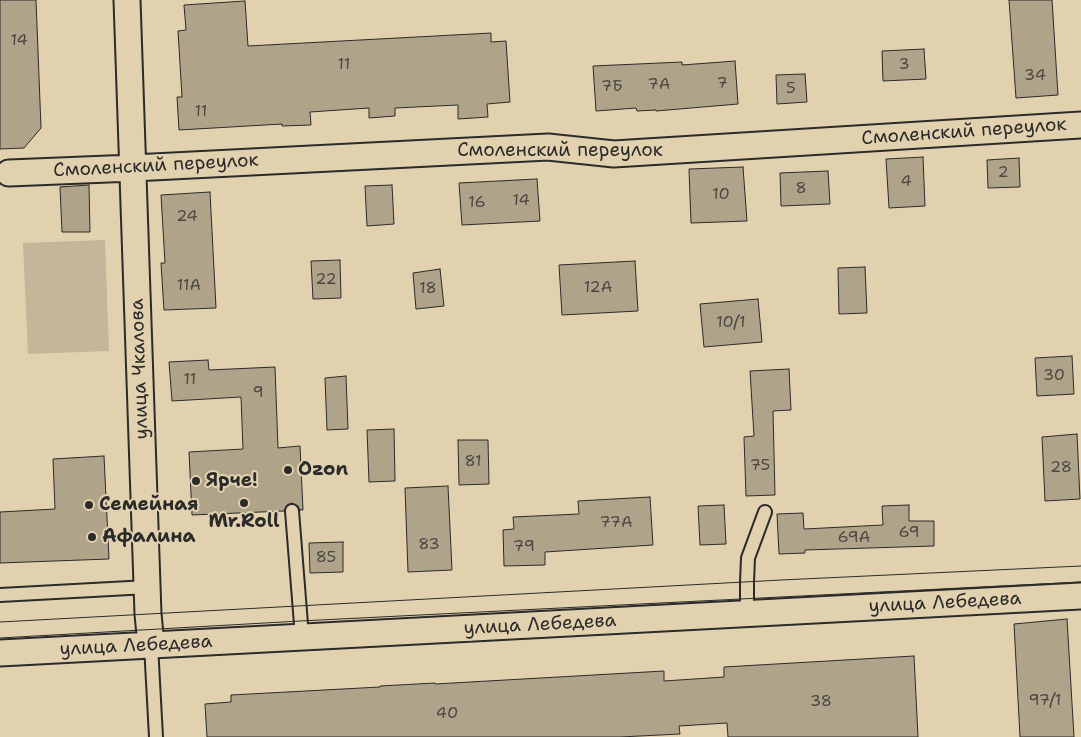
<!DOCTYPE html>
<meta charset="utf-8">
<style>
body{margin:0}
canvas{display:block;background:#e2d1ae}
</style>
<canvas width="1081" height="737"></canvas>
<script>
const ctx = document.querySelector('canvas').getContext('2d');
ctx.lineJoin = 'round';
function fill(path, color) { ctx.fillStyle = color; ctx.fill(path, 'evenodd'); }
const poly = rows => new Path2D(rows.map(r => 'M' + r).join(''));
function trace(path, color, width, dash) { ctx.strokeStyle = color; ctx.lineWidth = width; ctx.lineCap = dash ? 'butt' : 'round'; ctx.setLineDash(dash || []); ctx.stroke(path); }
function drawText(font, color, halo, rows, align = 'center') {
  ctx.font = font + ' "Shantell Sans",sans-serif'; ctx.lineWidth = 4; ctx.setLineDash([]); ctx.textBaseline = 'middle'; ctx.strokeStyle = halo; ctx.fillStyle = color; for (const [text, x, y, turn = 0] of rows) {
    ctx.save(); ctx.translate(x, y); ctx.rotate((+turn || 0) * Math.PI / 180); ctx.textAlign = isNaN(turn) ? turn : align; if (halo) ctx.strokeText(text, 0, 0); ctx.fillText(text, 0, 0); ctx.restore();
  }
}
fill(poly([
 [105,240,109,351,28,354,23,243]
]), '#c4b699');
const building = poly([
 [0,0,36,0,41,128,24,148,0,149,0,0],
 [1009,0,1052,0,1058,95,1016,98,1009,0],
 [245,1,248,46,491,33,491,42,506,41,510,102,487,104,488,117,458,119,458,105,395,108,395,116,369,118,369,108,310,112,311,125,282,126,282,124,179,130,177,97,182,97,178,31,186,30,184,5,245,1],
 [924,49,926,79,883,81,882,51,924,49],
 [735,61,738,104,656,111,656,110,637,111,636,108,596,111,593,66,682,62,682,65,735,61],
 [805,74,807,102,777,104,776,75,805,74],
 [923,157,925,206,889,208,886,159,923,157],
 [1019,158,1020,187,988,188,987,160,1019,158],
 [743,167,747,221,691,223,689,169,743,167],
 [828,171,830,204,781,206,780,173,828,171],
 [537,179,540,221,462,225,459,183,537,179],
 [89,185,90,232,62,232,60,187,89,185],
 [392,185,394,224,367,226,365,186,392,185],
 [210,192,216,308,164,310,161,263,165,263,161,195,210,192],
 [340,260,341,298,313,299,311,261,340,260],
 [635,261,638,311,562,315,559,265,635,261],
 [865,267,867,313,839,314,838,268,865,267],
 [440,269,444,306,416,309,413,273,440,269],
 [758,299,762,342,704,347,700,304,758,299],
 [1072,356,1074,394,1037,396,1035,358,1072,356],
 [208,360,209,370,275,367,278,448,300,446,303,510,300,510,298,506,292,503,287,505,284,511,192,515,189,452,243,449,241,397,172,401,169,362,208,360],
 [789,369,791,410,773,411,775,495,746,496,744,437,754,436,750,371,789,369],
 [346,376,348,429,327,430,325,378,346,376],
 [394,429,395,481,369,482,367,430,394,429],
 [1077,434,1080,499,1045,501,1042,437,1077,434],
 [458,440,488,440,489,484,459,485,458,440],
 [104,456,109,559,0,563,0,512,55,509,53,459,104,456],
 [448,486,452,570,408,572,405,488,448,486],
 [650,497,653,545,545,552,545,565,504,566,503,530,514,529,513,517,579,514,578,501,650,497],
 [724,505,726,544,700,545,698,506,724,505],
 [909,505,909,521,934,521,934,546,805,550,805,553,779,554,777,514,803,513,804,529,883,525,882,506,909,505],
 [343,542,343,572,310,573,309,543,343,542],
 [1067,619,1074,737,1020,737,1014,624,1067,619],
 [914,656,918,737,728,737,727,723,679,726,680,734,620,737,207,737,205,704,231,702,231,695,380,687,380,686,435,683,435,684,664,671,664,681,724,677,724,667,914,656]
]);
fill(building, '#afa38a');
trace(building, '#2b2b2b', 1);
const service = poly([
 [292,511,302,637],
 [0,595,148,587],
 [747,614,747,582,748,558,765,512],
 [151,645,156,737]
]);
const minor = poly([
 [127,0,148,614,151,645],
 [9,173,133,168,548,147,614,154,1081,125],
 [0,653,1081,596]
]);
trace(service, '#2b2b2b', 16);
trace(minor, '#2b2b2b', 29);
trace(service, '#e2d1ae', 12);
trace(minor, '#e2d1ae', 25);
trace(poly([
 [0,622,781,580,1081,566],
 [0,638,300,621,1081,582]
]), '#2b2b2b', 1);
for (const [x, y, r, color] of [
 [288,470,5,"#2b2b2b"],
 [196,481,5,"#2b2b2b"],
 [244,503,5,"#2b2b2b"],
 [89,505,5,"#2b2b2b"],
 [92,537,5,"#2b2b2b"]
]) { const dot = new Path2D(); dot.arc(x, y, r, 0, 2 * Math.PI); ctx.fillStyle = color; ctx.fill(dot); trace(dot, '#e2d1ae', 2); }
drawText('16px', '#4c4943', null, [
 ["14",19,41],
 ["11",344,65],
 ["3",904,65],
 ["34",1035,76],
 ["7",722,84],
 ["7А",659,85],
 ["7Б",612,87],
 ["5",791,89],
 ["11",201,112],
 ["2",1003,173],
 ["4",906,182],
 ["8",801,189],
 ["10",721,195],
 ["14",521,201],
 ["16",477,203],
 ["24",187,217],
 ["22",326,280],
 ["11А",189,286],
 ["12А",598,288],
 ["18",428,289],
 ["10/1",731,323],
 ["30",1054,376],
 ["11",190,380],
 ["9",258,393],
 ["81",473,462],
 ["75",760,466],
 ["28",1061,468],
 ["77А",616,523],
 ["69",909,533],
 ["69А",854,538],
 ["83",429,545],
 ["79",524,547],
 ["85",326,558],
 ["97/1",1045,701],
 ["38",821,702],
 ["40",447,714]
]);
drawText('19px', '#2b2b2b', '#e2d1ae', [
 ["Смоленский переулок",964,132,-4],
 ["Смоленский переулок",560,151],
 ["Смоленский переулок",156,166,-3],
 ["улица Чкалова",140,369,-92],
 ["улица Лебедева",945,603,-3],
 ["улица Лебедева",540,625,-3],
 ["улица Лебедева",136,646,-3]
]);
drawText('bold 19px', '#2b2b2b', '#e2d1ae', [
 ["Ozon",298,470],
 ["Ярче!",206,481],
 ["Семейная",99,505],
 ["Mr.Roll",244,522,"center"],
 ["Афалина",102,537]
], 'left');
</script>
